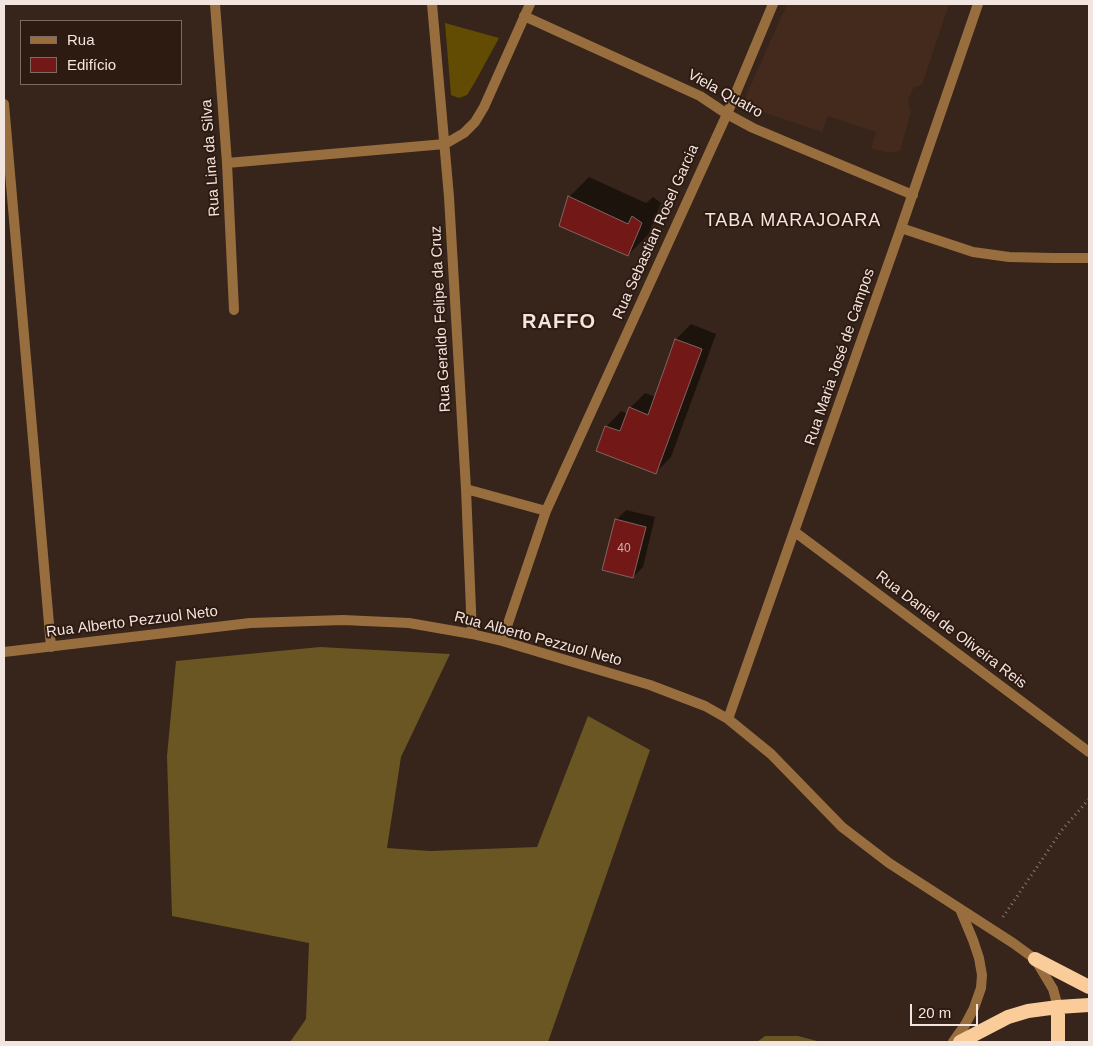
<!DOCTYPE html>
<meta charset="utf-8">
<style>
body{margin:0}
#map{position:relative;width:1093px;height:1046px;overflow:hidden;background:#37241a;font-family:Helvetica,sans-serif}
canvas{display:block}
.frame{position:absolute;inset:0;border:5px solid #f2e4de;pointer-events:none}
.legend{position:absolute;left:20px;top:20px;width:162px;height:65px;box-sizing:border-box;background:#2d1a11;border:1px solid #7c6b63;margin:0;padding:6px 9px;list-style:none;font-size:15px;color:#f2e4de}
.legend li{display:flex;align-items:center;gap:10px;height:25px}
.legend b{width:25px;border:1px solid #7c6b63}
.scale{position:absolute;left:910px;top:1004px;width:68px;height:22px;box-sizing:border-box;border:2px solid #f2e4de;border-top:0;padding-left:6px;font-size:15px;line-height:18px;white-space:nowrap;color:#f2e4de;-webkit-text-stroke:4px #2d1a11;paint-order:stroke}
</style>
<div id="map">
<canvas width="1093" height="1046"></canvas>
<div class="frame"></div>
<ul class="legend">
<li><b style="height:6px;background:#986e3f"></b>Rua</li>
<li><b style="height:14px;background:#721816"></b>Edifício</li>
</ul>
<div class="scale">20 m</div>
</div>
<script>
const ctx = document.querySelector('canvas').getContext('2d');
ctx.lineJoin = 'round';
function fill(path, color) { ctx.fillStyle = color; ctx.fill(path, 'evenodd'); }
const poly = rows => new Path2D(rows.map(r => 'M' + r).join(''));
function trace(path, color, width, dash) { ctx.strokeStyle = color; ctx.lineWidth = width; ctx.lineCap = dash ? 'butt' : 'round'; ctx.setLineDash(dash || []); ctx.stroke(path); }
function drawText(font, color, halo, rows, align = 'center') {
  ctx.font = font + ' Helvetica,sans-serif'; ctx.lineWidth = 4; ctx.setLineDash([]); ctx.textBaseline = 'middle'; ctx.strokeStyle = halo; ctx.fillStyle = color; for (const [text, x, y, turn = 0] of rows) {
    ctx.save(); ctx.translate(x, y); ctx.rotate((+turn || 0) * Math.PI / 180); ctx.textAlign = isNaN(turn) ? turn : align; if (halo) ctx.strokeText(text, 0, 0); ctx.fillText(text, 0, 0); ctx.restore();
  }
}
fill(poly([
 [787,4,949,4,922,85,914,87,908,100,911,112,900,151,888,153,871,148,876,132,828,116,822,132,748,107,746,96]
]), '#432a1d');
fill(poly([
 [445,23,499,38,475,82,467,95,459,98,451,95]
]), '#624c04');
fill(poly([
 [320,647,450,654,401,757,387,848,430,851,537,847,588,716,650,750,548,1042,290,1042,306,1019,309,943,172,916,167,756,176,661],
 [765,1036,798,1036,821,1042,757,1042]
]), '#6a5622');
fill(poly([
 [589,177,646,203,653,197,661,203,648,235,628,255,569,197],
 [691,324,716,334,671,457,656,472,606,427,621,411,628,414,630,408,645,393,656,397,676,339],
 [626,510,655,517,643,567,633,577,616,520]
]), '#0007');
const building = poly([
 [568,196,628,224,632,216,642,223,628,256,559,226,568,196],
 [675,339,702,349,656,474,596,451,605,426,620,431,629,407,648,415,675,339],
 [615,519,646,527,633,578,602,570,615,519]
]);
fill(building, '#721816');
trace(building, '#7f6561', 1);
trace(poly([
 [1003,917,1062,830,1089,799]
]), '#8b7a72', 3, [1, 4]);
trace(poly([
 [215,4,227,163,234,310],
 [432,4,449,197,466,489,472,634],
 [524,16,700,96,727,114,753,128,913,195],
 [4,104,51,647],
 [227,163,445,144,464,133,475,122,484,107,530,4],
 [901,228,973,252,1009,257,1053,258,1089,258],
 [466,489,546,511],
 [795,532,1089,752],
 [502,641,546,511,727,114,773,4],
 [4,652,250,623,343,620,409,623,472,634,502,641,650,685,705,706,728,719,771,754,842,827,889,863,1013,943,1035,959,1053,989,1058,1007],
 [728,719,901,228,978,4],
 [953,1042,965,1025,974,1008,981,988,982,975,979,958,973,940,960,909]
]), '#986e3f', 10);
trace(poly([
 [1035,959,1089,987],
 [1058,1007,1058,1042],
 [960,1042,1008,1017,1028,1011,1058,1007,1089,1005]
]), '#facc9a', 14);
drawText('12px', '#d2b1ac', null, [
 ["40",624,549]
]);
drawText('15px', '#f2e4de', '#2d1a11', [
 ["Viela Quatro",725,94,29],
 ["Rua Lina da Silva",211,158,-94],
 ["Rua Sebastian Rosel Garcia",656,232,-66],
 ["Rua Geraldo Felipe da Cruz",441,319,-93],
 ["Rua Maria José de Campos",840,357,-71],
 ["Rua Alberto Pezzuol Neto",132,622,-7],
 ["Rua Daniel de Oliveira Reis",951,630,37],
 ["Rua Alberto Pezzuol Neto",538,639,15]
]);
ctx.letterSpacing = '1px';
drawText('18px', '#f2e4de', '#2d1a11', [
 ["TABA MARAJOARA",793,221]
]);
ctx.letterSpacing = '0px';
ctx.letterSpacing = '1px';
drawText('bold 20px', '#f2e4de', '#2d1a11', [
 ["RAFFO",559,322]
]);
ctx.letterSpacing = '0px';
</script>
